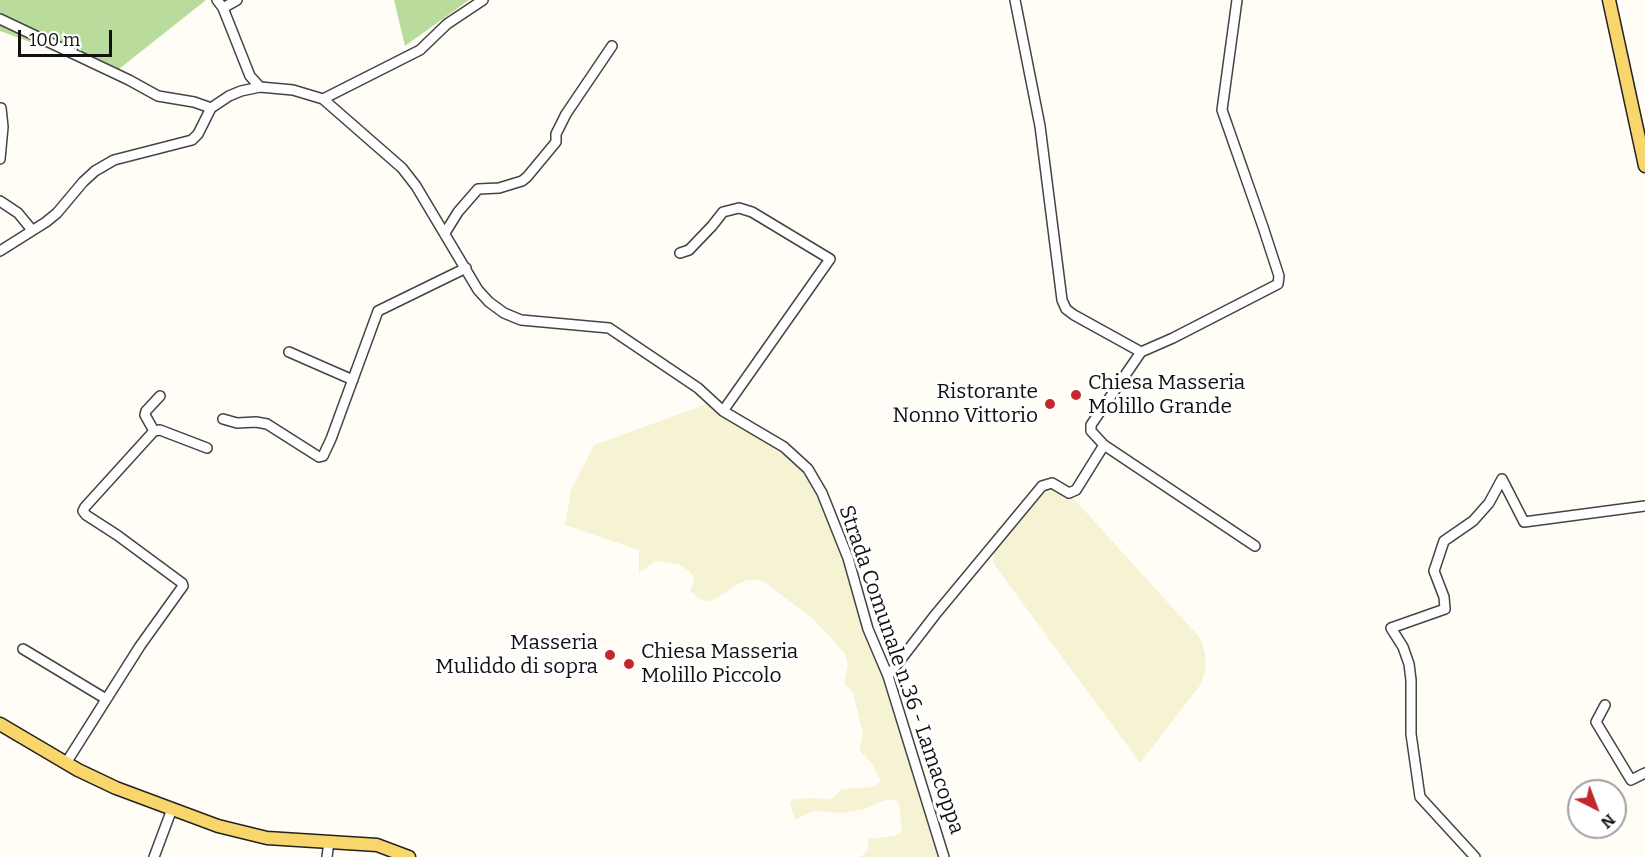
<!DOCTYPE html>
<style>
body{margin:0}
#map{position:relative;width:1645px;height:857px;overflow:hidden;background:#fffdf5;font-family:Bitter,serif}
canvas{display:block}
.north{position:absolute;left:1567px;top:779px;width:60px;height:60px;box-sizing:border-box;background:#fff;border:2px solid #a0a0a0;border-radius:50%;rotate:138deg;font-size:16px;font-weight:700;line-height:24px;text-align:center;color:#111}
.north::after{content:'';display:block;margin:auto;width:21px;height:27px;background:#c4262e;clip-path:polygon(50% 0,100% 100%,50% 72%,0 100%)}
.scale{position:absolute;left:18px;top:30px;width:94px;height:27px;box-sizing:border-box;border:3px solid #111;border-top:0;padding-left:8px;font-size:18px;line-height:21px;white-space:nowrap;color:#111;-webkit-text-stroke:4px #fff;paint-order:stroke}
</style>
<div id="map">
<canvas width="1645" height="857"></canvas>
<div class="north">N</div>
<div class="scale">100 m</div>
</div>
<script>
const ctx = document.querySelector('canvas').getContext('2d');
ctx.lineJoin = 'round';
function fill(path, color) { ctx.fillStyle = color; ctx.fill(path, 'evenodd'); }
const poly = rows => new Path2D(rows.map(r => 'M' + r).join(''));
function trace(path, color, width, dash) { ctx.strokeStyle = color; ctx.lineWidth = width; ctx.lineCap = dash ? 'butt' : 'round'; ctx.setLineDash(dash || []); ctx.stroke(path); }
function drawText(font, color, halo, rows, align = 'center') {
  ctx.font = font + ' Bitter,serif'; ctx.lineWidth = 6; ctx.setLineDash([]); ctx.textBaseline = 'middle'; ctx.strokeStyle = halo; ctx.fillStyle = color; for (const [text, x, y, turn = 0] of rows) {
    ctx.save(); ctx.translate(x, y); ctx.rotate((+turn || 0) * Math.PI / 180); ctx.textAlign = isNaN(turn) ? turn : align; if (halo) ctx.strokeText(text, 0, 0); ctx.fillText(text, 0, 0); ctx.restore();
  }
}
fill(poly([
 [707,404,722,415,780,450,795,461,806,475,820,501,844,557,858,614,881,675,939,857,860,857,868,851,868,839,894,836,902,832,900,810,898,802,894,800,886,800,865,809,843,813,813,811,795,820,790,803,794,799,816,798,830,800,842,789,873,787,881,781,873,765,859,750,863,734,853,693,844,683,848,664,844,653,834,641,811,617,764,582,758,580,748,580,738,584,712,601,701,600,690,591,695,578,689,571,679,564,655,561,639,573,639,550,565,525,571,490,594,445],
 [1054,487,1075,500,1201,639,1205,654,1206,668,1201,684,1140,763,993,563,994,550,1044,488]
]), '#f6f3d4');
fill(poly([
 [0,0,206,0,114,73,0,31],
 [394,0,469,0,405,46]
]), '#b9dc9c');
const minor = poly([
 [217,0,223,8,250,76,260,87],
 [1015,0,1040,126,1062,300,1066,309,1074,315,1141,352],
 [223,8,237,0],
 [0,19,129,80,158,96,194,102,211,108],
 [323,99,420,50,447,24,483,0],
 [0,159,3,127,1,108],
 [0,201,18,213,32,230],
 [445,233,458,212,478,189,499,188,522,181,527,177,556,142,556,134,566,114,612,46],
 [0,251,46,222,57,213,83,182,95,171,114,160,192,140,198,134,211,108,229,96,241,91,260,87,293,90,323,99,402,168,416,186,478,290,489,302,504,313,521,320,609,328,698,388,723,411,784,447,808,469,822,493,848,558,868,629,888,676,944,857],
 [680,253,689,250,712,226,723,212,739,208,752,212,830,259,723,411],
 [289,352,353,380],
 [223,419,237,423,256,422,267,424,319,457,323,456,331,439,378,311,466,268],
 [154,431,145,415,146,411,160,396],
 [1104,445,1255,546],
 [23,649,106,699],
 [888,676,935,615,1042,486,1052,483,1069,493,1076,490,1104,445,1091,431,1091,425,1141,352,1173,338,1278,284,1279,276,1263,227,1222,110,1237,0],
 [1605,705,1596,722,1631,780,1645,773],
 [66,763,140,646,183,586,182,583,117,535,86,515,83,511,85,507,154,431,160,430,207,448],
 [154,857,172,809],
 [327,857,329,841],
 [1475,857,1420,797,1411,734,1411,680,1409,664,1403,647,1391,628,1445,609,1444,597,1434,571,1444,541,1473,521,1489,503,1502,479,1524,522,1645,506]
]);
const major = poly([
 [1609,0,1645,166],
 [0,724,78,770,116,788,218,826,267,838,377,845,409,857]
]);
trace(minor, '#444', 12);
trace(major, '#222', 15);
trace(minor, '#fff', 9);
trace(major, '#f9d66b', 12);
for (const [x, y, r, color] of [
 [1076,395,6,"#c4262e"],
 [1050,404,6,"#c4262e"],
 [610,655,6,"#c4262e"],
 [629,664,6,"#c4262e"]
]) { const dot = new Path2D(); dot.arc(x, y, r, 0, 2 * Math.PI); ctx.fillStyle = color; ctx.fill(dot); trace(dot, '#fff', 2); }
drawText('21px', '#111', '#fff', [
 ["Chiesa Masseria",1088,383],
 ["Molillo Grande",1088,407],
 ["Ristorante",1038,392,"right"],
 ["Nonno Vittorio",1038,416,"right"],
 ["Masseria",598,643,"right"],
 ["Muliddo di sopra",598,667,"right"],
 ["Chiesa Masseria",641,652],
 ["Molillo Piccolo",641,676]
], 'left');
drawText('21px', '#111', '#fff', [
 ["Strada Comunale n.36 - Lamacoppa",901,670,71]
]);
</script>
